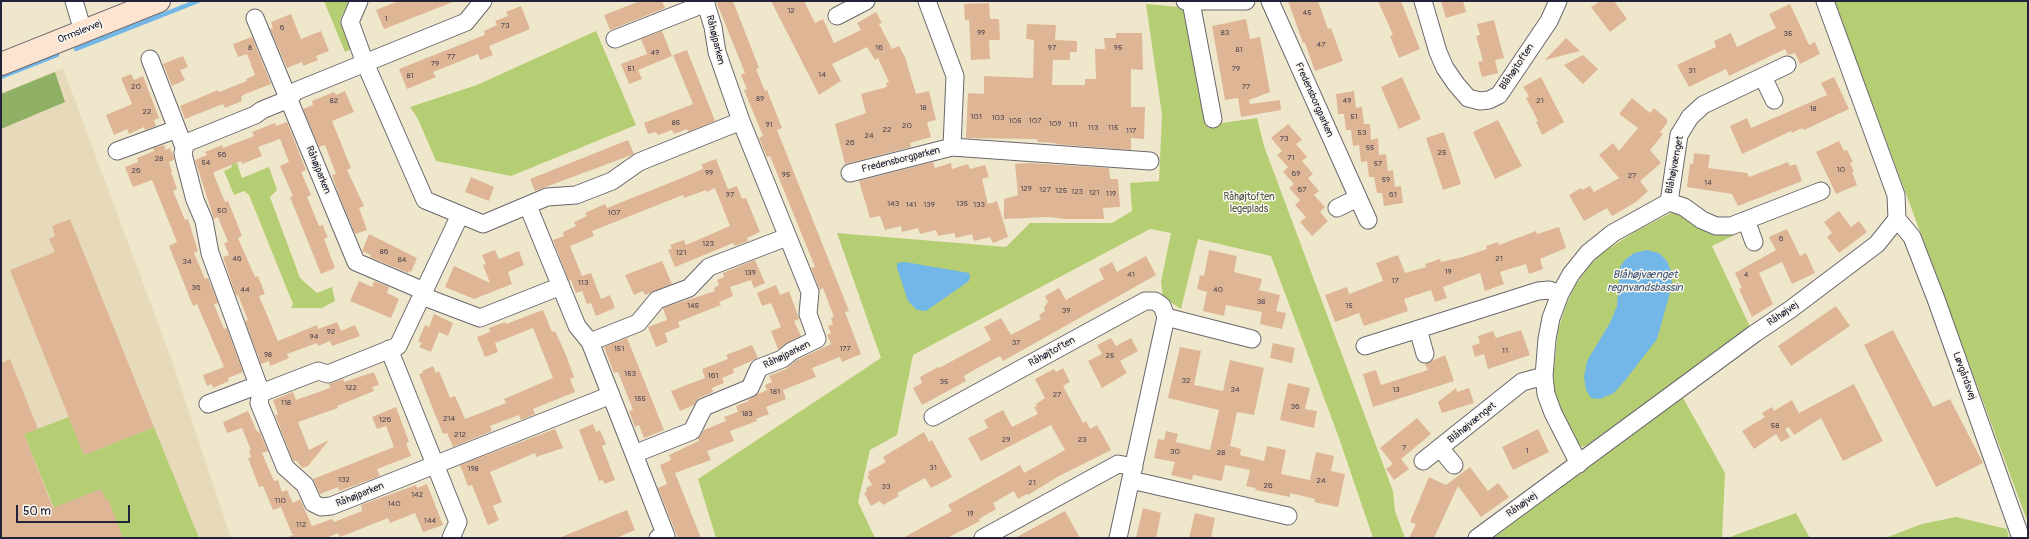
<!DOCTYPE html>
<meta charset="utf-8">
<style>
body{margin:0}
#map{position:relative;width:2029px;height:539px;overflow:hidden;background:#efe7cb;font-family:Pangolin,sans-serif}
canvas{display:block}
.frame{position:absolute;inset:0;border:2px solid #22223b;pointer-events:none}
.scale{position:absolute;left:16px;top:505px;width:114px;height:18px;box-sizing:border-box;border:2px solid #22223b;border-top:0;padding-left:5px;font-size:12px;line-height:14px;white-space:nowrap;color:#22223b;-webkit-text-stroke:3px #fbf7ec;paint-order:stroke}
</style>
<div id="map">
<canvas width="2029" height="539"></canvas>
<div class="frame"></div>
<div class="scale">50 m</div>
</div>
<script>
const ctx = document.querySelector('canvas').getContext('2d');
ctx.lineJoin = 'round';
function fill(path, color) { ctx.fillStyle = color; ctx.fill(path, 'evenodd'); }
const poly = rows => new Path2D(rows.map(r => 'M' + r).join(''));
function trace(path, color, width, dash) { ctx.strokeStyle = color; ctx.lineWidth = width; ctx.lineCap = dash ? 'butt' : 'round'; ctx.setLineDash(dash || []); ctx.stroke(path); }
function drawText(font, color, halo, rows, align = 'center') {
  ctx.font = font + ' Pangolin,sans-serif'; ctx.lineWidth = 3; ctx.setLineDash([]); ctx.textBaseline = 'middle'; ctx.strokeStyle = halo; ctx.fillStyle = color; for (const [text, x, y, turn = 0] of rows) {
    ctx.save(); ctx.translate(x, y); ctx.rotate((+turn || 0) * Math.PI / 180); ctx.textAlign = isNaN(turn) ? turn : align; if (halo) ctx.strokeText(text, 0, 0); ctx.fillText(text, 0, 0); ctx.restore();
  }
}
fill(poly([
 [63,68,171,358,231,538,1,538,1,93]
]), '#e7daba');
fill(poly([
 [324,1,349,1,340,20,351,49,345,52],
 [1834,1,2028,1,2028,523,1924,242],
 [1146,4,1179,7,1186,13,1208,125,1257,118,1264,146,1393,491,1395,511,1405,538,1373,538,1339,438,1271,256,1198,239,1181,309,1163,297,1161,282,1171,233,1150,229,913,355,897,435,870,450,858,502,875,538,716,538,698,479,881,358,837,233,1006,247,1030,223,1112,223,1132,211,1130,183,1159,181,1162,115],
 [596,31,636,125,511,176,436,161,418,119,410,107,477,85],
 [237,163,242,178,269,167,277,190,270,197,300,278,317,293,332,287,335,301,322,308,291,308,293,304,249,195,244,191,234,195,224,171,231,168,232,164],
 [1673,212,1680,214,1700,229,1720,235,1735,235,1712,246,1752,331,1592,447,1577,446,1564,420,1552,388,1558,330,1566,305,1575,286,1589,266,1602,253,1636,231],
 [1682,396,1725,473,1722,538,1493,538],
 [69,417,84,455,154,427,199,538,1,538,1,529,54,508,24,434],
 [1796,513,1810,538,1727,538],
 [1956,517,2007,529,2009,538,1885,538,1922,524]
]), '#b6ce73');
fill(poly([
 [55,72,65,102,1,129,1,94]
]), '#90b165');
fill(poly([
 [1647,250,1659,253,1667,261,1672,274,1671,289,1657,339,1627,378,1614,393,1600,399,1591,398,1586,390,1584,377,1587,361,1610,323,1617,306,1620,267,1625,260,1634,253],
 [905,262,969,273,970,276,969,281,926,311,917,310,908,301,897,268,897,263]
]), '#72b7e8');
trace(poly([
 [76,49,198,1],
 [1,77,57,55]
]), '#72b7e8', 4.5);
fill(poly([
 [399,1,453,1,453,2,384,29,376,10],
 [640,1,662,1,665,8,610,30,604,15],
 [716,1,733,1,759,68,756,69,765,91,767,90,782,128,777,130,849,311,845,312,861,354,842,362,840,357,812,368,816,377,783,390,786,399,766,407,769,414,756,419,757,421,730,431,734,441,707,451,711,460,675,473,701,538,678,538,658,488,667,484,660,465,671,460,669,455,699,441,698,439,704,430,726,421,724,417,738,412,736,406,749,401,748,400,758,394,767,390,765,385,772,382,769,376,786,369,797,360,831,344,827,335,831,333,828,326,833,324,831,318,834,317,823,288,820,290,811,268,815,267,770,156,767,157,759,138,763,136,744,90,747,89,741,75,745,73],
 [771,1,804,1,815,23,823,19,834,43,861,30,857,23,876,12,882,23,879,24,892,49,899,46,905,57,916,94,929,91,936,120,927,122,931,137,910,143,911,147,845,164,835,124,866,113,861,94,887,87,886,83,889,82,878,58,875,60,867,47,832,64,841,81,819,95],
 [1288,1,1318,1,1328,29,1331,28,1343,61,1315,71,1305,43,1303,43],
 [1378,1,1401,1,1420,49,1399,58,1390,36,1393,35],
 [1441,1,1463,1,1466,12,1446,18],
 [1600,1,1614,1,1627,19,1610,32,1591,7],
 [989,3,990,19,999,19,1000,40,989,40,990,59,971,60,969,20,965,20,964,4],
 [1790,4,1809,45,1815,42,1820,54,1800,64,1795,53,1788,55,1785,49,1729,76,1726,69,1689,87,1677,65,1716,47,1714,41,1731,33,1737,47,1776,28,1769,14],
 [521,6,530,29,489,46,493,55,480,60,478,54,433,72,436,77,407,89,399,69,485,35,484,31,497,25,495,21,508,16,506,12],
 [291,14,301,39,321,31,329,51,316,56,318,60,303,66,302,62,287,68,270,29,273,28,271,22],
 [1246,19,1250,39,1260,37,1270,92,1249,100,1250,104,1280,100,1281,110,1241,117,1238,98,1225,100,1212,26],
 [1494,20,1504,58,1495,60,1498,73,1482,77,1478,62,1483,61,1476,36,1480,35,1477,24],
 [1027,24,1056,25,1055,40,1077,41,1077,52,1070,52,1070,60,1053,60,1052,85,1085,85,1085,79,1096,79,1095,49,1105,49,1104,38,1116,38,1116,33,1142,33,1143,70,1131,69,1131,107,1145,107,1144,139,1131,138,1131,150,1054,144,1057,143,1038,142,1037,139,966,138,968,93,984,94,984,76,1033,78,1034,40,1026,39],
 [662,31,672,56,638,70,642,79,629,84,621,64,647,54,641,39],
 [252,37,271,84,245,94,241,97,242,101,225,108,223,104,185,119,180,106,218,90,219,92,247,81,246,79,255,75,247,54,238,57,233,44],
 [1566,38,1580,51,1545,60],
 [687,50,715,121,688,132,687,129,674,134,672,130,658,135,656,132,648,134,644,123,693,104,673,55],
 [1583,55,1598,69,1583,84,1564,65],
 [183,56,188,67,180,70,185,80,172,86,163,64],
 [131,74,134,80,143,76,159,118,154,120,156,126,145,130,144,127,129,134,127,129,114,135,106,115,132,104,121,78],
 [1402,77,1421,119,1399,129,1381,87],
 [1541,77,1564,122,1542,135,1536,122,1538,121,1526,98,1529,96,1523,87],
 [1834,77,1849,109,1804,130,1802,128,1792,133,1791,131,1742,154,1730,126,1747,118,1751,128,1827,95,1821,83],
 [345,91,354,112,332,121,351,168,347,170,364,206,359,208,367,230,355,234,338,193,332,175,336,174,325,145,319,147,303,109,313,105,312,101,334,92,336,95],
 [1354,91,1356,108,1362,107,1364,124,1370,124,1371,140,1378,138,1379,155,1386,154,1388,171,1393,170,1395,187,1401,186,1403,203,1384,206,1382,193,1377,193,1374,177,1369,177,1367,161,1361,162,1359,145,1353,146,1351,130,1346,130,1344,114,1338,114,1336,94],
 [1632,98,1650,113,1654,108,1667,119,1667,123,1660,132,1663,134,1650,150,1661,163,1640,181,1648,191,1636,202,1612,216,1607,208,1584,221,1569,195,1581,188,1582,190,1590,186,1594,192,1619,178,1599,155,1613,143,1619,151,1638,128,1619,114],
 [1498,120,1522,166,1495,179,1473,132],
 [287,122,306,170,301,172,311,195,307,197,319,226,323,225,325,231,328,237,324,239,335,268,321,274,290,197,293,196,280,166,289,162,280,139,258,147,262,156,242,164,241,161,214,172,214,175,225,202,228,201,242,236,238,238,255,277,258,276,265,294,259,296,278,341,317,325,318,329,337,322,341,331,355,325,360,336,332,346,330,341,318,346,317,343,287,354,289,358,270,366,269,361,261,364,245,321,248,320,238,295,236,296,223,257,229,255,224,243,228,242,218,217,214,219,195,160,207,155,205,152,222,145,223,148,254,136,252,132,275,123,276,126],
 [1288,124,1302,140,1296,144,1307,157,1302,161,1313,174,1308,178,1319,191,1314,195,1325,207,1320,212,1328,221,1312,236,1300,222,1306,217,1295,205,1300,200,1289,188,1294,184,1283,172,1288,167,1277,155,1282,151,1271,138],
 [1444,132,1461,184,1443,190,1426,138],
 [628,140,634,154,535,191,530,179],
 [1839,141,1844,151,1847,150,1853,162,1850,163,1854,171,1852,172,1857,185,1836,194,1816,152],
 [164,145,166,150,170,148,174,157,174,160,169,162,172,172,171,172,177,189,173,191,185,220,188,219,198,251,194,253,205,279,208,278,218,303,214,304,224,329,227,328,243,372,228,378,229,381,213,388,212,384,207,386,203,375,224,367,197,304,193,306,169,246,177,242,152,180,133,187,125,167,138,162,137,158,154,151,153,148],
 [1694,153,1710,155,1708,168,1747,173,1749,177,1788,162,1790,166,1796,164,1802,181,1738,206,1732,194,1687,187,1690,164,1693,164],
 [716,159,728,189,737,186,742,199,746,198,760,232,747,238,748,241,735,246,733,243,675,267,668,250,672,248,670,245,684,240,686,245,730,226,715,188,707,192,706,190,684,198,683,195,592,231,594,236,570,246,582,276,591,273,601,299,610,295,615,308,596,316,591,303,587,304,582,291,576,293,571,280,569,281,553,240,564,236,563,232,576,226,574,222,587,216,585,213,605,204,607,208,677,180,703,169,702,164],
 [933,162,935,168,951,163,952,169,968,164,970,169,985,165,989,177,982,179,988,204,997,201,1008,237,993,243,990,237,974,241,972,234,956,238,954,233,938,236,936,230,920,234,918,228,902,232,901,226,885,230,880,216,870,218,859,181],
 [1030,163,1109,168,1110,179,1118,179,1120,207,1103,208,1104,219,1065,219,1048,217,1004,219,1004,199,1018,195,1015,164],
 [471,177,494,187,489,201,465,192],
 [1839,211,1851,227,1859,221,1867,232,1839,253,1827,237,1832,233,1824,222],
 [70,219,154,427,84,455,10,270,55,252,49,239,55,236,52,226],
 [1559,227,1566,248,1540,259,1543,269,1529,274,1526,264,1500,272,1504,284,1485,291,1480,273,1443,287,1447,298,1435,302,1431,290,1404,299,1408,311,1364,326,1359,313,1335,322,1325,295,1347,287,1349,294,1383,281,1376,263,1398,255,1405,273,1426,267,1425,264,1440,259,1441,262,1463,257,1487,249,1486,246,1498,242,1499,245,1536,231,1537,234],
 [1787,229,1800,256,1806,253,1815,273,1792,284,1782,262,1759,273,1773,304,1752,317,1739,289,1742,288,1735,273,1776,250,1769,237],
 [369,234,417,258,411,272,409,271,408,273,370,257,371,255,362,251],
 [495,250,499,259,519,251,524,265,508,272,512,284,474,299,445,287,454,266,490,283,483,265,486,264,482,255],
 [1209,250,1237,256,1234,272,1262,279,1259,290,1280,295,1276,311,1286,313,1282,329,1260,324,1262,312,1226,305,1224,316,1203,311,1207,292,1197,289,1200,275,1204,276],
 [1146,256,1156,275,1003,361,1000,356,974,370,964,376,966,381,922,405,913,388,922,383,920,377,938,367,939,368,991,340,984,327,1001,318,1011,335,1041,319,1039,315,1045,311,1044,307,1048,302,1045,296,1059,288,1066,300,1104,279,1099,269,1112,262,1117,272],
 [755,260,765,283,754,288,751,280,730,287,733,296,719,302,721,305,678,322,680,327,665,333,668,342,656,347,648,327,667,320,663,308,715,291,714,288,719,285,717,280,724,277,723,273],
 [662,261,672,284,645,295,643,291,634,295,625,275],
 [359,281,372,287,374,281,389,287,387,293,399,299,391,318,350,301],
 [776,285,780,295,789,291,799,319,794,321,801,336,778,349,771,331,781,327,771,303,762,306,757,293],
 [1836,306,1850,326,1791,366,1778,346],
 [543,310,552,332,555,331,566,355,574,377,570,379,575,392,533,409,535,414,521,420,519,415,490,426,492,431,453,447,447,433,443,434,419,374,423,373,422,371,433,366,436,373,439,371,450,398,455,396,465,419,506,403,504,399,553,378,533,328,495,343,498,352,485,357,477,337,490,332,489,328,505,322,506,324],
 [434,314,453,323,448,336,439,332,431,352,419,347,422,343,418,341,425,325,429,327],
 [1521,330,1530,355,1488,369,1484,354,1475,357,1472,346,1480,343,1478,336,1493,331,1496,338],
 [1893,330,1933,407,1950,399,1983,463,1936,487,1864,345],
 [627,338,664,430,644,438,639,425,635,427,629,411,633,410,618,372,614,373,604,347],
 [1111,338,1116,346,1131,338,1138,351,1120,361,1127,373,1102,388,1088,361,1102,354,1097,345],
 [1273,343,1295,348,1292,363,1270,358],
 [752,345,758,358,733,369,734,373,722,378,724,383,712,388,713,392,699,398,694,405,680,411,671,391,705,378,702,369,728,359,726,355],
 [1180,347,1201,351,1194,385,1223,391,1230,360,1264,368,1254,415,1237,412,1230,446,1241,449,1240,455,1264,461,1267,446,1286,450,1281,474,1310,480,1316,452,1334,456,1331,471,1345,474,1338,507,1314,502,1315,499,1290,493,1290,497,1255,490,1256,488,1246,486,1250,470,1225,465,1222,481,1193,475,1192,480,1171,475,1175,462,1154,458,1158,439,1164,440,1166,431,1178,434,1176,442,1210,450,1219,410,1168,398],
 [1445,355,1454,381,1373,407,1363,374,1376,370,1381,385,1428,370,1425,364],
 [10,359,38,429,24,434,53,508,101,489,106,500,108,499,123,538,4,538,1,530,1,363],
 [1063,368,1070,382,1063,386,1083,423,1086,421,1090,429,1097,425,1111,450,1059,476,1028,495,1027,494,1018,499,1014,491,993,503,996,509,979,519,980,521,947,538,903,538,952,511,948,505,1020,465,1024,473,1065,450,1051,425,981,461,968,438,988,428,984,420,1003,410,1012,427,1038,414,1034,407,1037,406,1036,404,1045,398,1035,379,1054,369,1056,372],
 [374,372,379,385,372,387,374,391,337,406,338,408,298,422,309,450,329,440,308,466,302,468,297,461,293,461,275,415,278,414,273,400,293,392,296,400,330,388,329,384,343,379,344,382],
 [1288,383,1310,388,1305,409,1317,411,1314,428,1280,420],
 [1854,384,1883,441,1843,461,1821,418,1794,435,1789,427,1785,429,1790,437,1781,442,1776,434,1754,449,1742,431,1765,417,1762,413,1772,407,1774,411,1792,400,1799,413],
 [1456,388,1457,392,1469,388,1474,403,1442,413,1438,402],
 [396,407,409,442,406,443,411,456,377,469,380,476,339,491,338,487,320,494,313,479,394,447,386,426,377,429,372,417],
 [248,411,257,432,259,431,268,451,262,453,274,481,278,480,282,492,287,490,293,503,300,499,312,526,332,519,334,522,362,511,361,505,416,485,417,488,427,484,443,525,423,532,415,513,390,523,388,518,340,537,338,533,326,538,286,538,295,534,292,534,281,507,273,510,263,486,259,487,248,458,251,457,249,451,251,450,242,428,227,433,223,422],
 [1417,418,1431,434,1401,459,1409,469,1394,480,1386,469,1393,464,1380,448],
 [593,424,596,432,600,430,606,444,602,446,615,480,604,484,603,480,599,481,579,430],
 [555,429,563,448,536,457,535,453,490,472,502,502,482,510,472,485,468,486,460,465],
 [1538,429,1549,452,1513,470,1502,447],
 [924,432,929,442,932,440,952,477,931,488,925,478,897,493,899,496,883,505,880,501,871,506,864,493,867,491,866,488,872,485,867,476,870,475,868,472,886,462,883,457],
 [1470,467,1488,491,1498,483,1509,497,1481,517,1458,486,1434,538,1409,538,1416,524,1410,522,1429,477,1446,485],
 [493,506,499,520,488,525,482,510],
 [1143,508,1161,513,1156,538,1136,538],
 [627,510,635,530,616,538,559,538],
 [1065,511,1080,538,1015,538],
 [1195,513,1215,518,1211,538,1189,538]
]), '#deb696');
const street = poly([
 [74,1,83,31],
 [359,1,350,22,365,63,425,200,483,224,547,197,576,195,612,181,639,162,741,121],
 [483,1,466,22,296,91,289,99,262,110,255,115,186,143,183,153,184,158,195,200,204,221,210,253,261,393,259,403,285,467,305,485,313,503,321,507,331,506,611,395],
 [927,1,955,76,952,147],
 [1185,1,1246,1],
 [1270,1,1368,220],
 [1423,1,1438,52,1445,68,1456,84,1468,98,1480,101,1489,100,1499,95,1549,21,1558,1],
 [1191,2,1213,119],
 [837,16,866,1],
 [255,18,356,262,424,291],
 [615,39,706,3],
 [150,59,184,147],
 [1763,77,1774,100],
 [117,151,177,129],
 [850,173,952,147,1150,161],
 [1669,202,1684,207,1702,220,1716,226,1731,226,1821,191],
 [528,206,577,326,590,342,634,454,666,536,658,538],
 [1337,208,1358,198],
 [1897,219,1912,237,1936,299,2021,538],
 [1746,220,1754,242],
 [422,296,480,318,561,286],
 [1166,317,1252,339],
 [1418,329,1425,354],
 [590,342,638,323,657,300,689,288,709,267,787,237],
 [1365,346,1538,291,1549,290,1560,294],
 [389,349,458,522,451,538],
 [261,393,318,371,328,374,398,346,460,215],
 [208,404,258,385],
 [933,417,1145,301,1155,301,1162,306,1166,317,1118,538],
 [1440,448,1454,465],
 [634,454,692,431,704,407,750,388,759,368,782,359,792,351,817,339,808,314,810,292,741,121,717,52,713,27,705,1],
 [1423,461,1522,382,1544,376],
 [1579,464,1553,413,1546,394,1544,376,1547,339,1551,318,1560,294,1571,274,1588,253,1613,233,1669,202,1679,135,1690,117,1703,105,1787,65],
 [1131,480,1288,516],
 [983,538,1118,464,1134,467],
 [1477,538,1754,334,1791,309,1877,244,1897,219,1896,195,1825,1]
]);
const secondary = poly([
 [1,64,159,1]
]);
trace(street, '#6a676d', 19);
trace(secondary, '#6a676d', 24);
trace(street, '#fff', 17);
trace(secondary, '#fde4d1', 22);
drawText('8px', '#514752', null, [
 ["12",791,11],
 ["45",1307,13],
 ["1",386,19],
 ["73",505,26],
 ["6",282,28],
 ["99",981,33],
 ["83",1225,33],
 ["35",1788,34],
 ["47",1321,45],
 ["8",250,48],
 ["16",879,48],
 ["97",1052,48],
 ["95",1118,48],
 ["81",1239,50],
 ["49",655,53],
 ["77",451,57],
 ["79",435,64],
 ["51",631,69],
 ["79",1236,69],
 ["31",1692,71],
 ["14",822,75],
 ["81",410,76],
 ["20",136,87],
 ["77",1246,87],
 ["89",760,99],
 ["82",334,101],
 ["49",1347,101],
 ["21",1540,101],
 ["18",923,108],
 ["18",1813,109],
 ["22",147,112],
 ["101",976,117],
 ["51",1354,117],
 ["103",998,118],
 ["105",1015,121],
 ["107",1035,121],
 ["85",676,123],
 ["109",1055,124],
 ["91",769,125],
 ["111",1073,125],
 ["20",907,126],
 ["113",1093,128],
 ["115",1113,128],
 ["22",887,130],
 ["117",1131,131],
 ["53",1362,133],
 ["24",869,136],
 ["73",1284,139],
 ["26",850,143],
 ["55",1370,148],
 ["25",1442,153],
 ["56",222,155],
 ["71",1291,158],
 ["28",159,159],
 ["54",206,163],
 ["57",1378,164],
 ["10",1841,170],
 ["26",136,171],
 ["99",709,173],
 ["69",1296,174],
 ["95",786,175],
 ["27",1632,176],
 ["59",1386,180],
 ["14",1708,183],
 ["129",1026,189],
 ["127",1045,190],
 ["67",1302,190],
 ["125",1061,191],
 ["123",1077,192],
 ["121",1094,193],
 ["119",1111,194],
 ["97",730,195],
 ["61",1393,195],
 ["143",893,204],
 ["135",962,204],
 ["141",911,205],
 ["139",929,205],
 ["133",979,205],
 ["50",222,211],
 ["107",614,213],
 ["6",1781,239],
 ["123",708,244],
 ["86",384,252],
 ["121",681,253],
 ["46",237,259],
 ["21",1499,259],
 ["84",402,260],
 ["34",187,262],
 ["19",1448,272],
 ["139",750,273],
 ["41",1131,275],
 ["4",1746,275],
 ["17",1395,281],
 ["113",583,283],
 ["36",196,288],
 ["44",245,290],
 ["40",1218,290],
 ["38",1261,302],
 ["145",693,306],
 ["15",1349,306],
 ["39",1066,311],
 ["92",331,332],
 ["94",314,337],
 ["37",1016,343],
 ["151",619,349],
 ["177",845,349],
 ["11",1505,351],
 ["98",268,355],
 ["25",1110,356],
 ["153",630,374],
 ["161",713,376],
 ["32",1186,381],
 ["35",944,382],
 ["122",351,388],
 ["34",1235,390],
 ["13",1396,390],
 ["181",775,392],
 ["27",1057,395],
 ["155",640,399],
 ["118",286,403],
 ["36",1295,407],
 ["183",747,414],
 ["214",449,419],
 ["126",385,420],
 ["58",1775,426],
 ["212",460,435],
 ["29",1006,440],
 ["23",1082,440],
 ["7",1404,448],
 ["1",1527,451],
 ["30",1175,452],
 ["28",1221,453],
 ["31",933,468],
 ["198",473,469],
 ["132",344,480],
 ["24",1321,481],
 ["21",1032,483],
 ["26",1268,486],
 ["33",886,487],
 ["142",417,495],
 ["110",280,501],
 ["140",394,504],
 ["19",970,514],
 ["144",430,521],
 ["112",301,525]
]);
drawText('10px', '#22223b', '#fbf7ec', [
 ["Ormslevvej",80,32,-22],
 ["Råhøjparken",715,40,76],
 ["Blåhøjtoften",1517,67,-56],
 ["Fredensborgparken",1314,100,66],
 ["Fredensborgparken",901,160,-14],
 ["Blåhøjvænget",1675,165,-79],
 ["Råhøjparken",318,170,68],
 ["Råhøjvej",1783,314,-35],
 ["Råhøjtoften",1052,352,-29],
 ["Råhøjparken",787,355,-26],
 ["Løvgårdsvej",1964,376,70],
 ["Blåhøjvænget",1472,423,-39],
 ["Råhøjparken",360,495,-22],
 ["Råhøjvej",1522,505,-36]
]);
drawText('10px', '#4e564c', '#fbf7ec', [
 ["Råhøjtoften",1249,197],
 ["legeplads",1249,209]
]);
drawText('italic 11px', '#3e5678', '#fbf7ec', [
 ["Blåhøjvænget",1645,275],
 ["regnvandsbassin",1645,288]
]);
</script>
